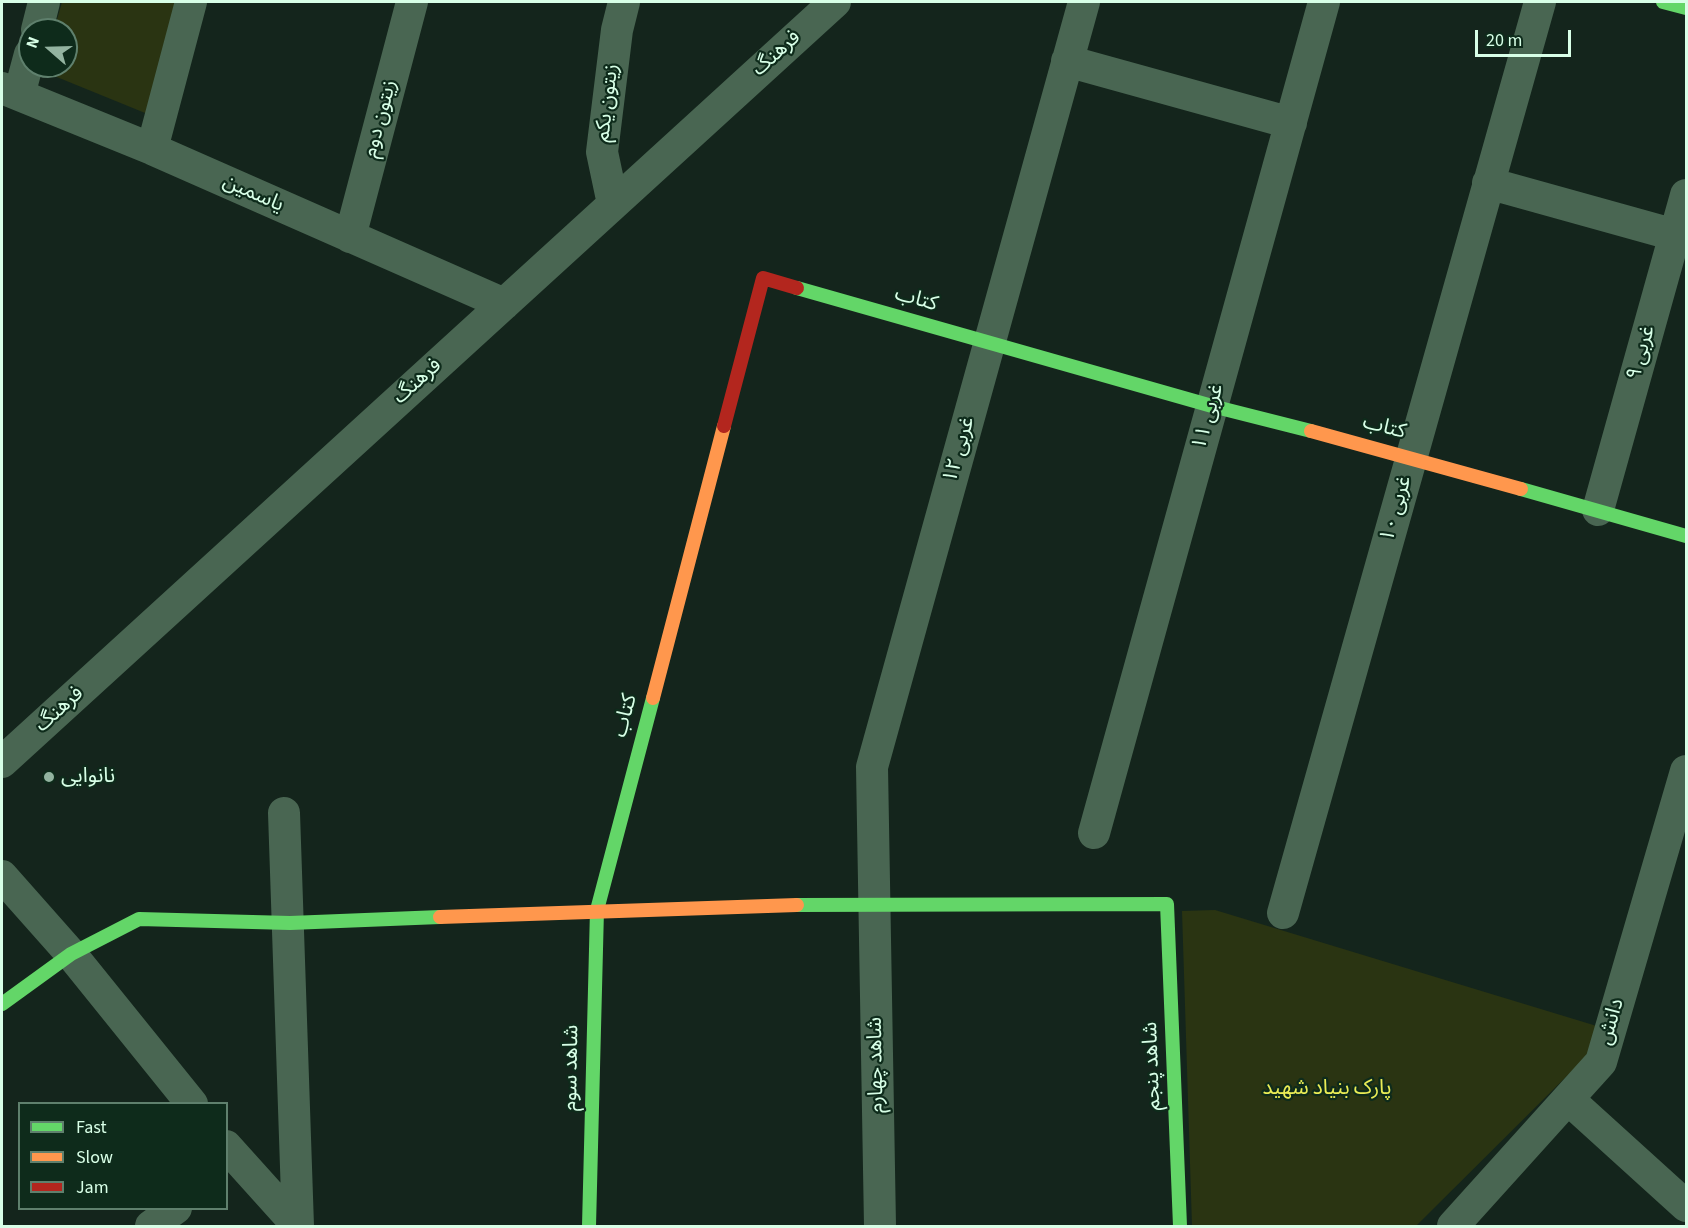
<!DOCTYPE html>
<meta charset="utf-8">
<style>
body{margin:0}
#map{position:relative;width:1688px;height:1228px;overflow:hidden;background:#14251c;font-family:"Source Sans 3",sans-serif}
canvas{display:block}
.frame{position:absolute;inset:0;border:3px solid #d8ffe7;pointer-events:none}
.legend{position:absolute;left:18px;top:1102px;width:210px;height:108px;box-sizing:border-box;background:#0e2b1b;border:2px solid #5f806d;margin:0;padding:8px 10px;list-style:none;font-size:18px;color:#d8ffe7}
.legend li{display:flex;align-items:center;gap:12px;height:30px}
.legend b{width:30px;border:2px solid #5f806d}
.north{position:absolute;left:18px;top:18px;width:60px;height:60px;box-sizing:border-box;background:#0e2b1b;border:2px solid #5f806d;border-radius:50%;rotate:290deg;font-size:16px;font-weight:700;line-height:24px;text-align:center;color:#d8ffe7}
.north::after{content:'';display:block;margin:auto;width:21px;height:27px;background:#93b3a0;clip-path:polygon(50% 0,100% 100%,50% 72%,0 100%)}
.scale{position:absolute;left:1475px;top:30px;width:96px;height:27px;box-sizing:border-box;border:3px solid #d8ffe7;border-top:0;padding-left:8px;font-size:18px;line-height:21px;white-space:nowrap;color:#d8ffe7;-webkit-text-stroke:4px #0e2b1b;paint-order:stroke}
</style>
<div id="map">
<canvas width="1688" height="1228"></canvas>
<div class="frame"></div>
<ul class="legend">
<li><b style="height:8px;background:#63d668"></b>Fast</li>
<li><b style="height:8px;background:#ff974d"></b>Slow</li>
<li><b style="height:8px;background:#b3261e"></b>Jam</li>
</ul>
<div class="north">N</div>
<div class="scale">20 m</div>
</div>
<script>
const ctx = document.querySelector('canvas').getContext('2d');
ctx.lineJoin = 'round';
function fill(path, color) { ctx.fillStyle = color; ctx.fill(path, 'evenodd'); }
const poly = rows => new Path2D(rows.map(r => 'M' + r).join(''));
function trace(path, color, width, dash) { ctx.strokeStyle = color; ctx.lineWidth = width; ctx.lineCap = dash ? 'butt' : 'round'; ctx.setLineDash(dash || []); ctx.stroke(path); }
function drawText(font, color, halo, rows, align = 'center') {
  ctx.font = font + ' "Source Sans 3","Noto Sans Arabic",sans-serif'; ctx.lineWidth = 4.5; ctx.setLineDash([]); ctx.textBaseline = 'middle'; ctx.strokeStyle = halo; ctx.fillStyle = color; for (const [text, x, y, turn = 0] of rows) {
    ctx.save(); ctx.translate(x, y); ctx.rotate((+turn || 0) * Math.PI / 180); ctx.textAlign = isNaN(turn) ? turn : align; if (halo) ctx.strokeText(text, 0, 0); ctx.fillText(text, 0, 0); ctx.restore();
  }
}
fill(poly([
 [62,2,180,2,150,115,42,71,44,66,66,66,66,30,54,30],
 [1215,910,1600,1027,1585,1058,1416,1226,1192,1226,1182,911]
]), '#2a3412');
trace(poly([
 [37,30,44,2],
 [1067,61,1291,123],
 [2,88,152,149,504,304],
 [19,95,30,54],
 [152,149,191,2],
 [1488,183,1675,235],
 [613,204,602,152,617,30,624,2],
 [350,237,412,2],
 [1598,510,1686,195],
 [2,762,835,2],
 [284,813,298,1226],
 [1094,833,1324,2],
 [2,876,71,954,192,1104],
 [1283,913,1540,2],
 [1568,1099,1686,1206],
 [226,1146,298,1226],
 [151,1226,176,1208],
 [880,1226,872,767,1084,2],
 [1453,1226,1601,1062,1686,771]
]), '#496652', 32);
trace(poly([
 [1663,2,1686,8],
 [797,288,1212,406,1311,431],
 [1521,489,1686,536],
 [797,905,1167,904,1180,1226],
 [2,1004,71,954,139,919,290,923,440,917],
 [589,1226,597,910,653,698]
]), '#63d668', 14);
trace(poly([
 [1311,431,1521,489],
 [653,698,724,426],
 [440,917,797,905]
]), '#ff974d', 14);
trace(poly([
 [724,426,763,278,797,288]
]), '#b3261e', 14);
for (const [x, y, r, color] of [
 [49,777,6,"#93b3a0"]
]) { const dot = new Path2D(); dot.arc(x, y, r, 0, 2 * Math.PI); ctx.fillStyle = color; ctx.fill(dot); trace(dot, '#0e2b1b', 2); }
drawText('21px', '#d8ffe7', '#0e2b1b', [
 ["فرهنگ",777,54,-42],
 ["زیتون یکم",608,103,-83],
 ["زیتون دوم",381,119,-75],
 ["یاسمین",253,194,24],
 ["کتاب",916,300,16],
 ["غربی ۹",1642,353,-74],
 ["فرهنگ",418,382,-42],
 ["غربی ۱۱",1209,417,-74],
 ["کتاب",1384,428,15],
 ["غربی ۱۲",960,450,-74],
 ["غربی ۱۰",1397,509,-74],
 ["فرهنگ",60,710,-42],
 ["کتاب",626,716,-75],
 ["دانش",1612,1022,-74],
 ["شاهد چهارم",877,1065,-91],
 ["شاهد پنجم",1153,1066,-92],
 ["شاهد سوم",572,1068,-89]
]);
drawText('21px', '#d8ffe7', '#0e2b1b', [
 ["نانوایی",61,777]
], 'left');
drawText('21px', '#eaed56', '#0e2b1b', [
 ["پارک بنیاد شهید",1327,1089]
]);
</script>
